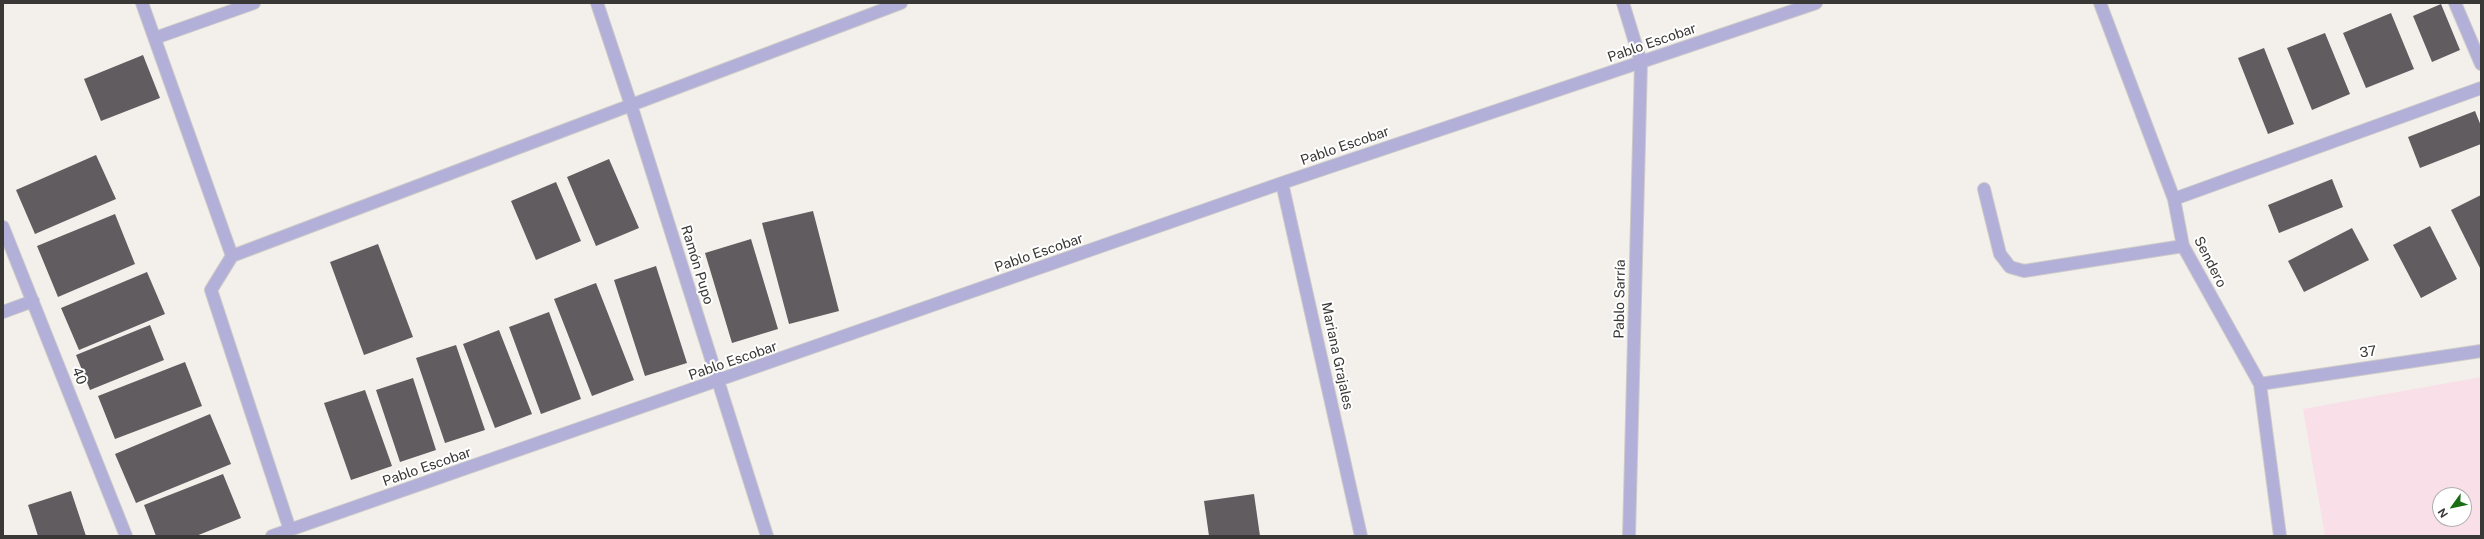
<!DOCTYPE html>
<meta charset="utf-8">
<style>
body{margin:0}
#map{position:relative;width:2484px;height:539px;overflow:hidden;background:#f3f0ec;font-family:"Public Sans",sans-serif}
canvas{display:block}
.frame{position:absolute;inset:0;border:4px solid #393836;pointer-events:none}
.north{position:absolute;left:2432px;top:487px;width:40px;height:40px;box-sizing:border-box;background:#fff;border:1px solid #b0afaf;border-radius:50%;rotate:237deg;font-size:11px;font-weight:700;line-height:16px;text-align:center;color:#393836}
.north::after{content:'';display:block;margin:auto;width:14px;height:18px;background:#1a6d15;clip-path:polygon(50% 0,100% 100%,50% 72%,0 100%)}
</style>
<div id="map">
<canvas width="2484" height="539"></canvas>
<div class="frame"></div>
<div class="north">N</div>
</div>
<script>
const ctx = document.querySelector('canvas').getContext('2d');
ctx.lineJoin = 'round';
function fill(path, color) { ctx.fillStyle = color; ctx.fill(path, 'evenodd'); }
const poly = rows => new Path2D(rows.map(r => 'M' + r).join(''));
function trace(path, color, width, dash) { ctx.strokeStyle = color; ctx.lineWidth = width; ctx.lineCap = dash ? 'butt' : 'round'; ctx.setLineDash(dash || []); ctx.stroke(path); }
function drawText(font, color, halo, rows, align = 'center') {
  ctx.font = font + ' "Public Sans",sans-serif'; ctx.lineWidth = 4; ctx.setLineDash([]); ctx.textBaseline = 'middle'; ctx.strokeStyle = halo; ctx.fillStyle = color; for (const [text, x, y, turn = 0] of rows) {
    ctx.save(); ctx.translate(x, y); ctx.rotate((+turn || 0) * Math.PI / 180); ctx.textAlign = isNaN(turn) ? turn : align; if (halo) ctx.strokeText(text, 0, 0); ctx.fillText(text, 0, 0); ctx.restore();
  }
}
fill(poly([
 [2481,377,2481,536,2325,536,2303,409],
 [2440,495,2464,495,2464,519,2440,519]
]), '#f8dfe8');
fill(poly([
 [2441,4,2460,50,2432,62,2413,16],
 [2391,13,2414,69,2366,88,2343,33],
 [2325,33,2350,94,2312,110,2287,48],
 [2264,48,2294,124,2268,134,2238,58],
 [143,55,160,98,101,121,84,79],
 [2475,111,2481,126,2481,144,2420,168,2408,137],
 [96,155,116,199,35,234,16,190],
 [609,159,639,228,596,246,567,177],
 [2332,179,2343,207,2279,233,2268,205],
 [556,182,581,241,536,260,511,201],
 [2481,195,2481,270,2451,210],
 [813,211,839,311,789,324,762,223],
 [115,214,135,264,58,297,37,246],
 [2430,226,2457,279,2421,298,2393,245],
 [2352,228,2369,260,2304,292,2288,261],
 [751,239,778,329,732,343,705,253],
 [378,244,413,337,364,355,330,262],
 [656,266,687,363,645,376,614,280],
 [147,272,165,314,79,350,61,308],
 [596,283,634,380,592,396,554,299],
 [549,312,581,399,541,414,509,327],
 [150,325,164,360,90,390,76,355],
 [499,330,532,414,495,428,463,344],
 [456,345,485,430,445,443,416,358],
 [185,362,202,406,115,439,98,396],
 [413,378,436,450,400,462,376,390],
 [365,390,392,466,351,480,324,403],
 [210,414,231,464,136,503,115,454],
 [223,474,241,518,196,536,156,536,144,505],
 [71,491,86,536,38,536,28,505],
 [1254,494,1260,536,1209,536,1204,501]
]), '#605c5f');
const minor = poly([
 [142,3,232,256],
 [597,3,631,105,767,536],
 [1623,3,1641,62,1629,536],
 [2100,3,2174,199,2183,246,2260,384,2280,536],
 [2455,3,2481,64],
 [155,38,254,3],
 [1282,183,1361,536],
 [1984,189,2000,254,2010,267,2024,271,2183,246],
 [2174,199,2481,88],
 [3,227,126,536],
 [3,312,33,301],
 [2260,384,2481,351],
 [290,530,211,290,232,256,901,3],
 [272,536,1282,183,1816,3]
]);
trace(minor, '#cecbc8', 14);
trace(minor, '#b2b0d8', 12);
drawText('14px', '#393836', '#fff', [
 ["Pablo Escobar",1652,43,-19],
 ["Pablo Escobar",1345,146,-19],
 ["Pablo Escobar",1039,253,-19],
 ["Sendero",2210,262,63],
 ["Ramón Pupo",697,265,73],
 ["Pablo Sarría",1620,299,-89],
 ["37",2368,352,-8],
 ["Mariana Grajales",1337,356,78],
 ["Pablo Escobar",733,361,-19],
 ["40",79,376,68],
 ["Pablo Escobar",427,467,-19]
]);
</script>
